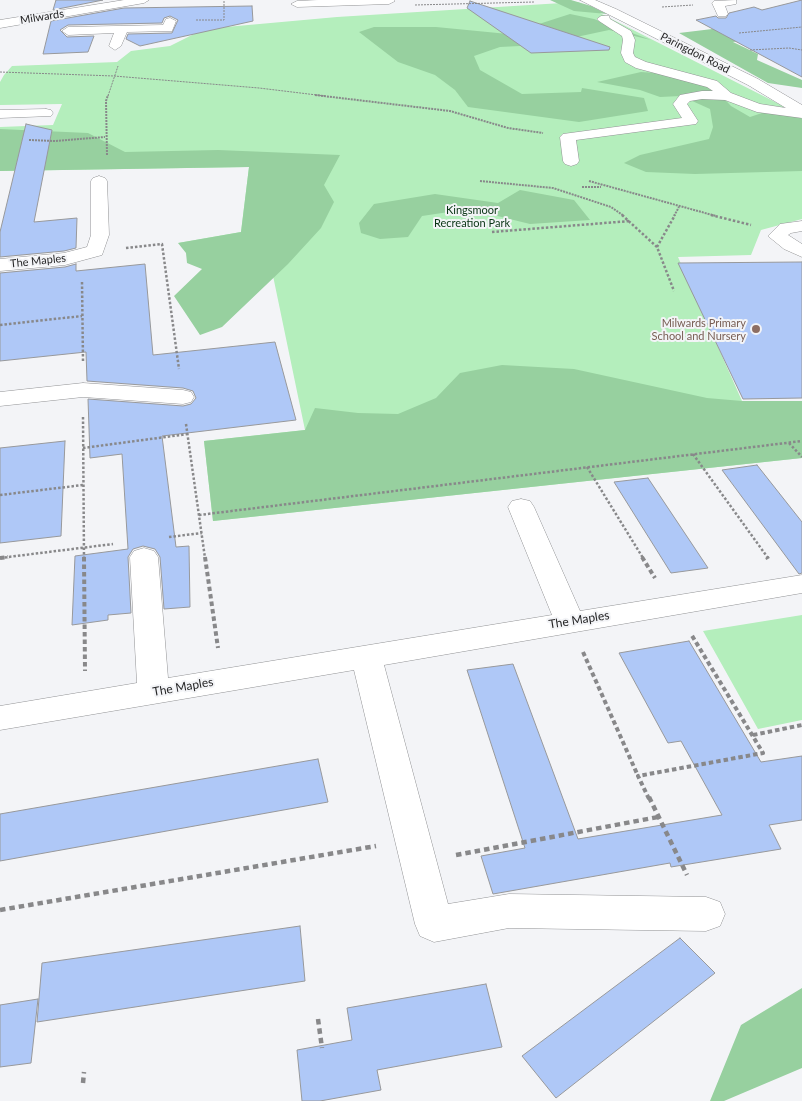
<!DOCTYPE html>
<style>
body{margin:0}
canvas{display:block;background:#f3f4f7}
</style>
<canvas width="802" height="1101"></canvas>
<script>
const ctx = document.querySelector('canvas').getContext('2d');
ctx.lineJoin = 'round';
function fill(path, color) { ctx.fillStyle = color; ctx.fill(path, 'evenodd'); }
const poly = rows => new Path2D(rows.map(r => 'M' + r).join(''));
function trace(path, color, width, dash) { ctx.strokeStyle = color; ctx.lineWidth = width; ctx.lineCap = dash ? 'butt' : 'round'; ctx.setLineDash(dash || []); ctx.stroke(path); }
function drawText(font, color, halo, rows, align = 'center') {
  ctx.font = font + ' Lato,sans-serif'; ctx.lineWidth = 4; ctx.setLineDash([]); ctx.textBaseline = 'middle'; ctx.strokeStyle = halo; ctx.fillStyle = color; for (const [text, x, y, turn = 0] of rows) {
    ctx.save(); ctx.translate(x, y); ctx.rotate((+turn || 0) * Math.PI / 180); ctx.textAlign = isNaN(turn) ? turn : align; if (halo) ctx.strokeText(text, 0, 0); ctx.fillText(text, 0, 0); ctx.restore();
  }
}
fill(poly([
 [578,2,789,109,802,117,802,219,761,230,751,255,678,257,742,401,802,401,802,458,213,521,204,441,305,430,272,271,178,243,241,232,249,167,0,171,4,139,0,138,0,127,53,125,62,104,0,105,0,82,4,75,12,66,117,62,131,51,170,46,204,29,337,17],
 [802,615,802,720,758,729,703,631]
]), '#b4eebc');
fill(poly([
 [550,0,571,0,591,6,607,14,574,11],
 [570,14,594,19,651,40,609,30,539,45,500,47,474,56,480,70,522,94,581,92,582,88,644,98,648,111,579,122,468,107,455,90,435,75,398,62,359,32,374,27,436,27,508,34],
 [779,21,752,39,733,42,758,54,757,60,802,80,802,88,768,83,679,33],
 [641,72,671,74,710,84,731,106,750,117,765,112,797,116,802,119,802,171,695,174,646,172,624,163,640,155,709,139,713,127,710,109,681,96,660,97,640,90,597,82],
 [0,129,88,133,125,152,218,150,340,155,324,185,334,202,321,228,288,264,222,327,200,335,174,296,202,269,187,263,186,253,178,243,241,232,249,167,0,171],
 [520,190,574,200,590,220,530,224,469,209,422,216,408,237,380,239,361,233,359,223,374,204,435,194,498,203],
 [502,365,574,369,707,398,742,401,802,401,802,458,213,521,204,441,305,430,315,408,358,413,398,414,436,398,460,373],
 [802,988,802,1068,724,1101,710,1101,741,1025]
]), '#97d09f');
const building = poly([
 [56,0,103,0,53,10,56,0],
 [802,0,802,77,696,20,716,16,718,18,726,18,729,13,754,7,762,10,802,0],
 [470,1,610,47,609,50,531,53,467,8,470,1],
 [252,6,253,21,140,46,126,39,128,34,172,33,178,20,170,16,164,18,162,23,68,25,60,30,67,37,94,36,88,52,43,54,51,21,124,8,252,6],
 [26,124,52,130,34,222,77,218,76,248,64,251,0,257,0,232,26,124],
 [802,262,802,398,743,399,678,263,802,262],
 [76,264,76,271,145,264,153,355,275,342,296,420,162,436,176,547,189,546,190,607,164,609,160,557,155,549,143,546,133,549,128,557,131,613,108,615,108,620,72,625,75,556,128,549,122,454,90,458,88,399,183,406,191,404,196,398,193,391,183,388,87,381,86,352,0,361,0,273,65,267,76,264],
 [65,441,61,536,0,543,0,448,65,441],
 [757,465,802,522,802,573,799,574,722,470,757,465],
 [648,478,708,568,671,573,614,482,648,478],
 [689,641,761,762,802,756,802,820,769,825,781,849,671,867,670,863,493,894,481,856,525,848,467,670,513,664,578,839,722,815,681,741,668,743,619,653,689,641],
 [318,759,328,802,0,861,0,814,318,759],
 [300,926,305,981,37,1022,42,963,300,926],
 [680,938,715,973,556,1098,522,1056,680,938],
 [486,984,502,1047,377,1070,381,1090,320,1101,302,1101,297,1050,352,1040,347,1008,486,984],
 [38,999,31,1063,0,1067,0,1005,38,999]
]);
fill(building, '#afc8f7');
trace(building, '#98999b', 1);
const minor = poly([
 [124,0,149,0,144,3,0,28,0,20,124,0],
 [318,0,394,0,395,1,389,4,297,7,291,4,297,1,318,0],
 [580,0,595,0,616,9,758,79,802,105,802,118,757,112,725,100,702,99,690,101,687,104,698,121,696,124,576,140,579,161,577,164,571,166,565,164,563,161,560,137,563,134,682,118,673,104,680,95,702,91,713,91,707,87,636,68,625,62,621,53,623,40,622,36,599,21,597,19,601,16,609,16,610,19,631,31,635,40,633,53,635,57,646,62,717,81,731,93,760,104,786,108,748,85,580,0],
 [736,0,736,4,725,6,728,14,726,16,718,16,712,3,714,1,736,0],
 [170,18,176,21,172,31,127,32,121,46,115,50,109,46,114,33,68,35,62,31,68,27,163,25,166,19,170,18],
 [46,109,51,110,53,113,51,116,0,118,0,110,46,109],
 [99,176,105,178,107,181,109,235,102,255,65,265,0,271,0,259,64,253,87,247,91,235,91,181,93,178,99,176],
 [802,221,802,231,791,233,788,235,802,244,802,257,784,249,768,236,780,224,802,221],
 [83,383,183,390,191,392,194,397,191,402,183,404,83,397,0,406,0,392,83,383],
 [521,499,530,501,534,507,580,611,802,575,802,593,384,665,448,904,509,894,706,897,720,902,725,914,720,926,706,931,509,928,434,942,420,936,415,924,354,670,0,730,0,706,137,683,130,557,134,551,144,548,154,551,158,557,168,678,552,615,508,507,512,501,521,499]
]);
trace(minor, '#929395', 1);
trace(poly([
 [415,5,534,2],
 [662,7,693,5],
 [196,20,224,20,224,0],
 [739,33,802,27],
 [750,50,789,48,802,50],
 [0,72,114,76,259,88,325,96],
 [108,96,118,66]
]), '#88888a', 1, [2, 1]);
trace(poly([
 [315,95,450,111,508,128,543,133],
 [29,140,55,141,105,137],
 [107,155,106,101,108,95],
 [480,181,553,188,611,207,624,216],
 [589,181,716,216],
 [582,187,601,187],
 [674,216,679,207]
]), '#88888a', 2, [2, 1]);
trace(poly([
 [622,215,657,247,674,291],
 [711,215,751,225],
 [492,232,630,221],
 [657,247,675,215],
 [126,248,162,244,179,369],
 [82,282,83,361],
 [0,325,82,316],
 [83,417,84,558],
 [186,424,205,558],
 [789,443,802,457],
 [83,448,188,434],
 [693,454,768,558],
 [587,467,643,558],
 [0,495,83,485],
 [199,515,802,441],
 [169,537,202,533],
 [0,558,113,544]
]), '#88888a', 2.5, [2.5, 2]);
trace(poly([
 [84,557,85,671],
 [205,557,218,648],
 [642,557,655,578],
 [767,557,768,559],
 [0,558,8,557],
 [583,652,638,776],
 [753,735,802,725],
 [649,799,638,776,763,753,691,634]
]), '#88888a', 4, [4.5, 3]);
trace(poly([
 [649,797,687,875],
 [456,855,658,817],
 [0,910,376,846],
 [318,1019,322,1048],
 [83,1083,84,1072]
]), '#88888a', 4.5, [5.5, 4]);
fill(minor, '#fff');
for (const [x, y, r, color] of [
 [756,329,5,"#8d6e63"]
]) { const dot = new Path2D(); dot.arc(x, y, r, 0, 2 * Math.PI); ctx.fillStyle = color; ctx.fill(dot); trace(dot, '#f3f4f7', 2); }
drawText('11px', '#252526', '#f3f4f7', [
 ["Milwards",42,17,-9],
 ["Paringdon Road",695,53,27],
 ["The Maples",38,261,-6]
]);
drawText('11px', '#093414', '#f3f4f7', [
 ["Kingsmoor",472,210],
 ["Recreation Park",472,223]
]);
drawText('11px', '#785e54', '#f3f4f7', [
 ["Milwards Primary",746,323],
 ["School and Nursery",746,336]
], 'right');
drawText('12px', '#252526', '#f3f4f7', [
 ["The Maples",579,620,-9],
 ["The Maples",183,687,-10]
]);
</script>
